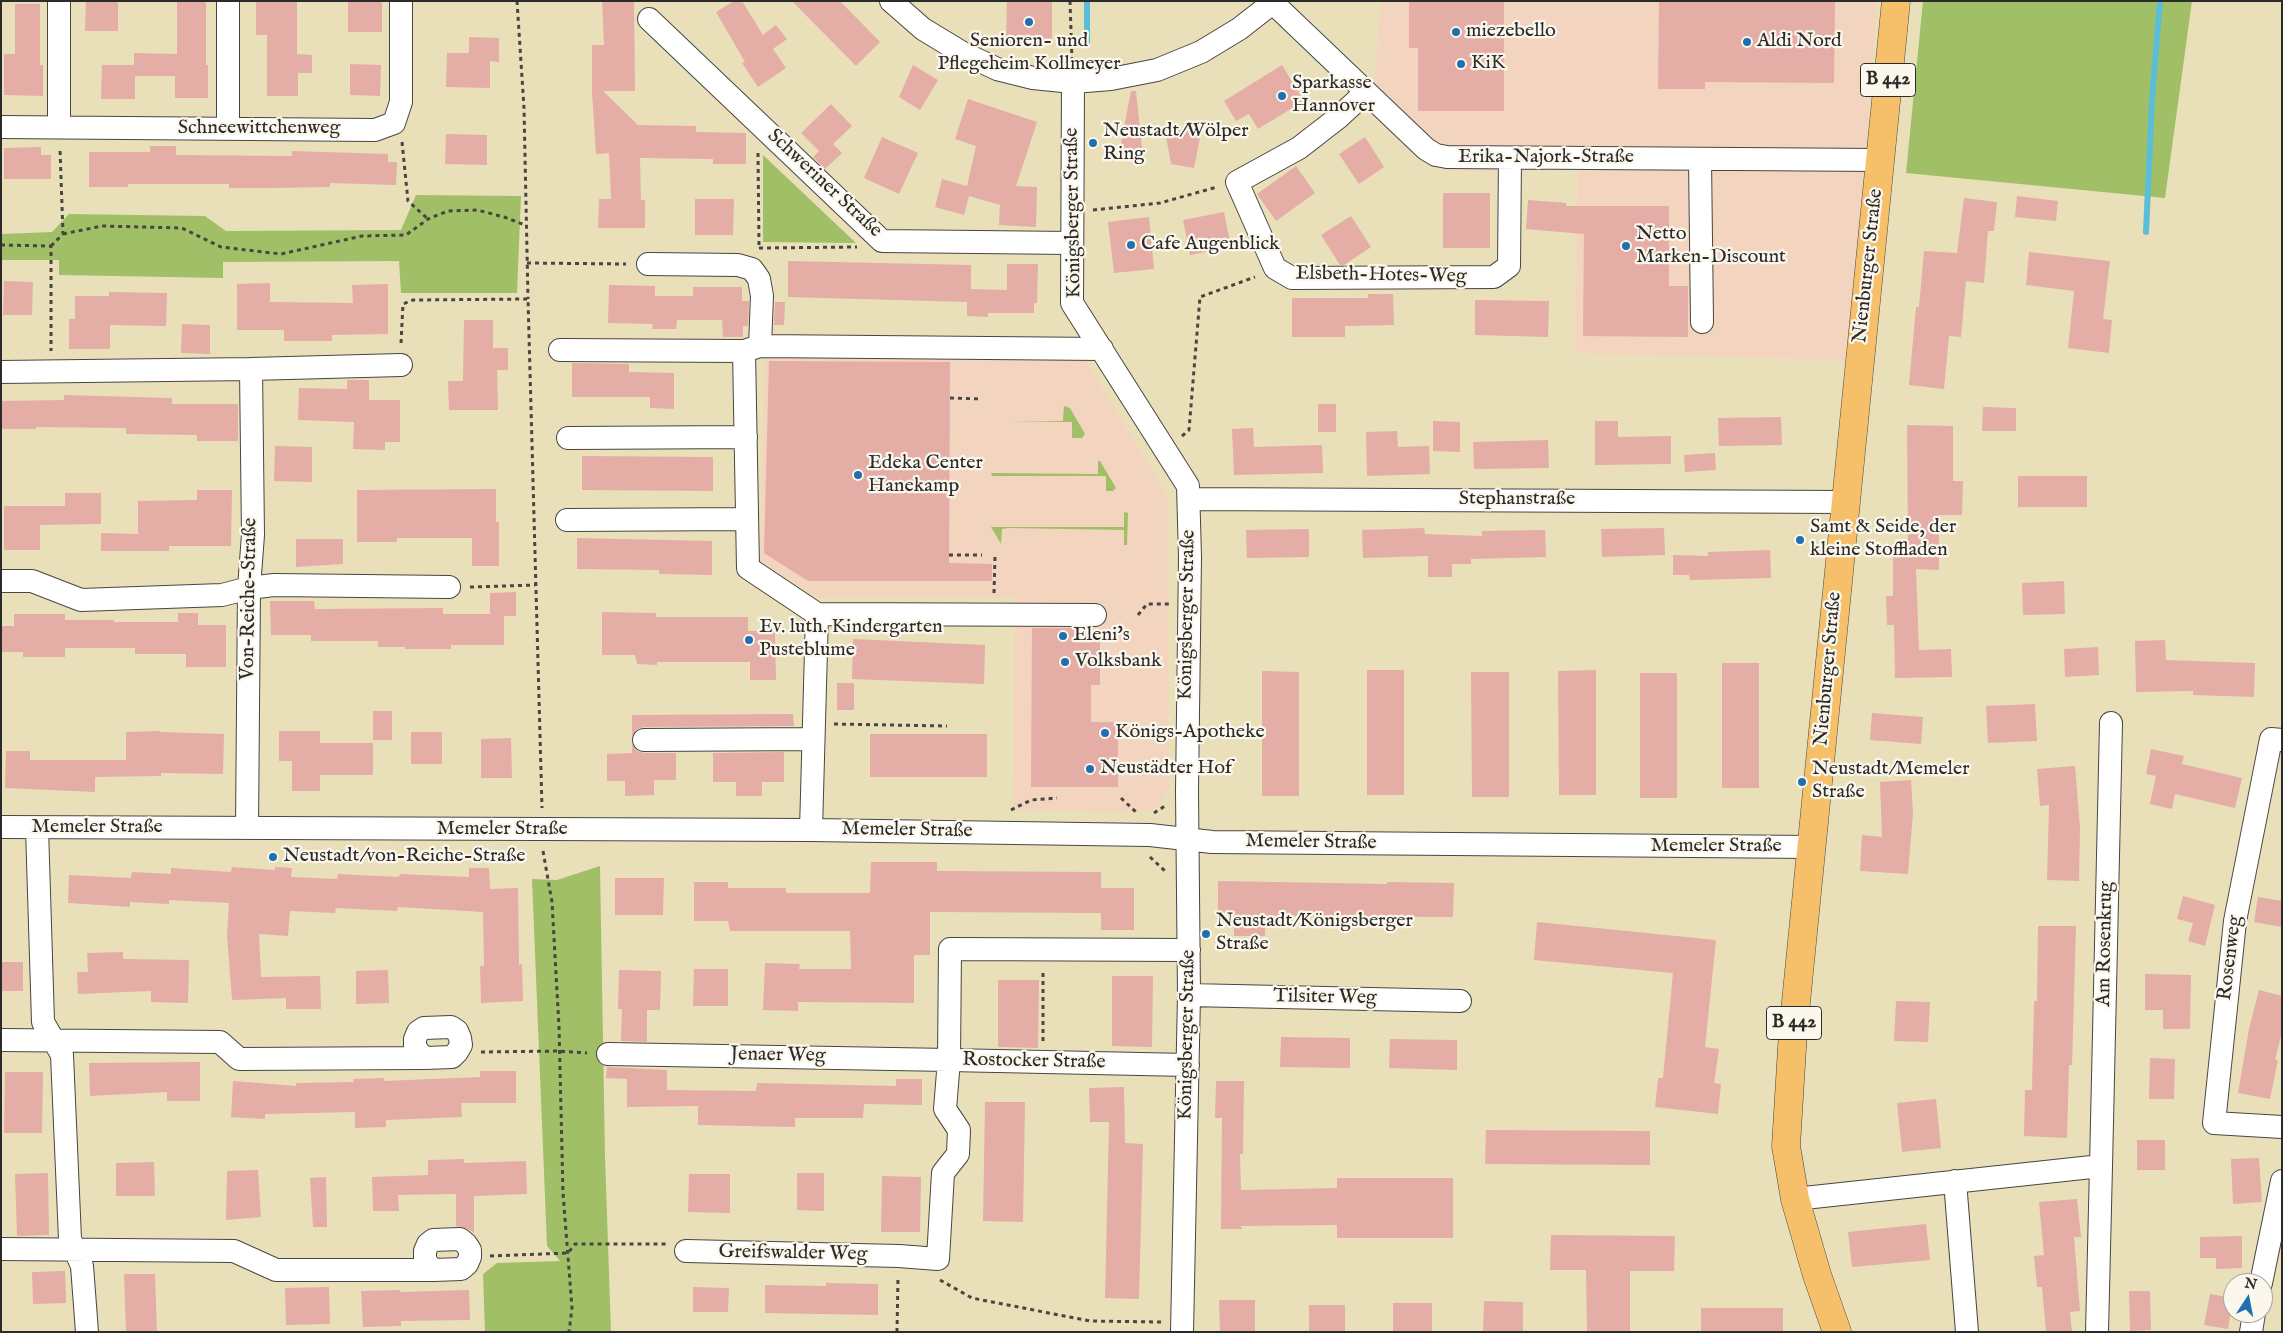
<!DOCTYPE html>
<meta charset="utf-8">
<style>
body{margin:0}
#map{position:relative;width:2283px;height:1333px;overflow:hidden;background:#e9e0ba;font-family:"IM FELL English",serif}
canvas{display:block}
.frame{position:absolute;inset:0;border:2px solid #2b2b2b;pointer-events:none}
.north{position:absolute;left:2223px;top:1273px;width:50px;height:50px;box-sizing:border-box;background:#fbf7ec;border:1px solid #a8a59f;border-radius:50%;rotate:11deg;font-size:14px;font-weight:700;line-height:20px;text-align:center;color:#2b2b2b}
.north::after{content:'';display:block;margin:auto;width:18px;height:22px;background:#1f6fb2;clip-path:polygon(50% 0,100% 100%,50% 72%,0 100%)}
</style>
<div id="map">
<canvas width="2283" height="1333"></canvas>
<div class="frame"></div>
<div class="north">N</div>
</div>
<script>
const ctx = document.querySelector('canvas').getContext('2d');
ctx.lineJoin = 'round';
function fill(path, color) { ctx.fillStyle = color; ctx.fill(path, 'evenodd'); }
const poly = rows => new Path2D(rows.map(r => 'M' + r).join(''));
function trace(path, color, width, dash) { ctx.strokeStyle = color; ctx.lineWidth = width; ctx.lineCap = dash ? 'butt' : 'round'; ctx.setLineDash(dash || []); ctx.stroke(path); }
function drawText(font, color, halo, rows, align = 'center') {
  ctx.font = font + ' "IM FELL English",serif'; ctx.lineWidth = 4.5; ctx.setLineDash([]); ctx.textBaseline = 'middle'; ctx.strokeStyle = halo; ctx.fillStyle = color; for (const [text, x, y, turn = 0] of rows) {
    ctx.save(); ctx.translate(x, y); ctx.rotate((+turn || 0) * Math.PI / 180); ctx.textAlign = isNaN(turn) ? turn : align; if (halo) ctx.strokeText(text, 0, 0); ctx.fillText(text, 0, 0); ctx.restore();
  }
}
fill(poly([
 [1381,1,1877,1,1864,176,1845,360,1575,353,1578,170,1445,171,1372,105],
 [765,356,1084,357,1167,495,1169,789,1164,792,1162,805,1151,810,1137,812,1013,810,1015,597,819,598,760,561]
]), '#f3d4be');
fill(poly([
 [1923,1,2192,1,2165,198,1906,173],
 [763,155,856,243,763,242],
 [416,195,521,196,517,293,401,293,399,261,223,262,223,278,59,275,59,260,1,260,1,234,52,232,69,214,205,216,226,231,401,230],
 [1064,406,1070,408,1085,434,1082,438,1072,438,1072,422,1011,422,1063,421],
 [1098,461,1100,461,1116,488,1113,491,1106,491,1106,476,992,476,991,473,1098,474],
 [1124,512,1128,513,1127,545,1124,545,1124,530,1008,528,1002,529,1001,544,991,527,1124,527],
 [600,866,605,1156,611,1332,485,1332,483,1274,497,1263,560,1261,547,1246,532,879,557,880]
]), '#a1bf66');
trace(poly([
 [1087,43,1087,1],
 [2146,232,2152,100,2160,1]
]), '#5bbed9', 6);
fill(poly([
 [86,1,118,1,118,31,85,31],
 [177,1,206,1,206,65,208,65,208,98,175,98,175,76,135,76,135,99,101,99,102,65,134,65,134,53,177,54],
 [256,1,297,1,297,54,312,55,312,73,298,73,298,96,267,96,267,35,256,35],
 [348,1,382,1,382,32,348,32],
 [602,1,634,1,635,91,603,91,638,125,696,126,696,132,746,133,746,164,713,164,713,159,640,158,641,200,645,200,645,228,598,228,599,199,611,199,609,153,596,154,592,92,592,45,604,45],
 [734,1,742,1,763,35,776,25,787,39,773,49,786,68,758,87,742,63,745,62,716,12],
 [792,1,840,1,880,42,856,66],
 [1007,1,1052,1,1052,45,1006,43],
 [1409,1,1504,1,1504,111,1418,111,1418,48,1409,48],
 [1659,1,1835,1,1834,83,1705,82,1705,89,1658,89],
 [15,4,40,4,40,65,43,65,43,96,4,95,4,54,15,54],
 [469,37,499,38,499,62,490,61,490,88,446,87,447,53,469,53],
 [350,64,381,65,380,96,350,95],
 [913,65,938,80,920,110,899,97],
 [1282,65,1304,101,1258,129,1249,114,1236,121,1224,101],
 [1131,91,1136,91,1143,158,1119,154],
 [968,99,1037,122,1016,186,1037,187,1036,227,999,225,1000,205,969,196,964,215,935,207,942,179,967,186,976,146,955,139],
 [831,104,852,126,833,144,842,153,825,169,813,157,819,151,801,133],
 [1164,126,1201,133,1194,168,1171,164],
 [446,134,487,135,487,165,445,164],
 [882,137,918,153,899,194,864,178],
 [1365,137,1384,167,1359,184,1339,154],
 [150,146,176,146,176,155,292,156,292,151,388,154,388,162,397,162,396,185,330,183,330,187,270,188,229,188,229,184,128,184,128,187,89,187,89,152,150,152],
 [41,147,41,155,51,155,51,179,4,179,4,148],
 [1296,166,1315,193,1276,221,1257,194],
 [1443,193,1490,193,1490,248,1443,248],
 [2017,196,2058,201,2056,221,2015,217],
 [1964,198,1997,202,1994,231,1988,231,1984,283,1966,281,1961,337,1949,336,1944,389,1909,385,1916,307,1919,307,1924,251,1957,253],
 [695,199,734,199,733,235,695,235],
 [1528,200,1566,203,1566,206,1669,206,1669,286,1688,286,1688,337,1583,336,1584,234,1526,229],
 [1224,212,1231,247,1190,255,1183,220],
 [1351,216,1371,247,1344,265,1340,265,1321,235],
 [1149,217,1154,269,1114,273,1108,222],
 [2029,252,2110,261,2103,319,2112,320,2109,353,2068,348,2074,291,2026,285],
 [788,261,971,265,971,289,1007,290,1007,264,1038,264,1037,303,1034,303,1034,313,988,313,988,317,967,316,967,302,788,297],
 [4,281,33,282,32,315,3,315],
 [270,283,270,302,353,303,352,285,388,284,388,334,332,335,332,341,284,341,284,330,237,330,237,284],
 [609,285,655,286,655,296,693,296,693,287,742,287,742,301,749,301,748,326,743,326,743,337,723,337,722,320,677,320,676,329,652,329,653,324,608,323],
 [109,292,167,293,166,326,110,325,110,349,69,349,69,319,75,319,75,296,109,296],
 [1368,294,1393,294,1394,325,1345,326,1345,337,1292,337,1292,298,1368,298],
 [1475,300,1549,301,1548,337,1475,335],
 [775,302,785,302,784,325,774,325],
 [464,320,493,320,493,348,508,348,508,370,497,370,498,410,449,410,448,381,463,381],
 [182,324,210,325,210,354,181,353],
 [769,361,950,362,949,563,992,564,992,581,808,581,764,553],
 [572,363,629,364,629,372,674,373,674,409,650,408,650,397,572,397],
 [347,380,369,380,369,400,400,400,400,442,385,442,385,450,353,449,354,422,298,420,299,388,347,389],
 [64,395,172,398,172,404,238,404,238,441,197,441,197,435,126,434,126,428,36,427,36,429,1,429,1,401,64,400],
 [1318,404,1336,404,1336,432,1318,432],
 [1983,407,2016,408,2016,431,1982,431],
 [1781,417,1782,445,1719,446,1718,418],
 [1433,421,1460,422,1460,452,1433,451],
 [1595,421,1618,421,1618,437,1671,436,1671,464,1595,465],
 [1907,425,1953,426,1953,481,1963,481,1962,515,1939,515,1939,570,1916,569,1919,650,1951,649,1952,677,1895,678,1894,625,1887,625,1886,596,1893,596,1893,542,1908,542],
 [1253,428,1254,447,1322,445,1323,473,1234,475,1232,429],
 [1397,431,1398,447,1429,446,1430,474,1367,476,1366,432],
 [1548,440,1549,468,1474,469,1473,442],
 [275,446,312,447,312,482,274,481],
 [1715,453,1716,470,1685,472,1684,455],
 [582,456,713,457,713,491,582,490],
 [2018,476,2087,476,2087,507,2018,507],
 [496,489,496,522,499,522,499,566,472,566,472,538,397,538,397,542,357,542,357,490],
 [197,490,232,490,231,546,169,546,169,551,101,551,101,533,138,534,138,501,197,500],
 [65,493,101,493,101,524,40,525,40,550,4,550,4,506,65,506],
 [1424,528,1425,534,1482,536,1482,531,1545,530,1546,557,1471,559,1471,564,1452,564,1452,577,1428,577,1428,556,1363,558,1362,530],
 [1664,528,1665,555,1602,557,1601,529],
 [1309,529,1309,557,1247,558,1246,530],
 [577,538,712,541,712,575,659,574,659,570,577,569],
 [296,539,343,539,343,564,296,567],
 [1770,550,1771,578,1690,580,1689,575,1673,575,1673,555,1708,556,1708,552],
 [2064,581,2065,614,2023,615,2022,583],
 [516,592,516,616,504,616,504,645,451,645,451,649,405,649,405,647,378,647,378,641,311,641,311,635,271,635,270,601,314,601,315,609,443,608,443,614,490,614,490,593],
 [602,612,656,613,656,617,748,617,748,631,775,631,776,680,750,680,750,662,657,662,657,665,637,664,635,655,602,655],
 [178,613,198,613,198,625,226,625,226,667,186,667,186,654,135,654,135,648,65,648,65,657,23,657,23,652,1,652,1,626,14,626,14,614,65,614,65,620,114,620,114,622,178,622],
 [1032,628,1090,628,1090,641,1100,641,1100,685,1091,685,1091,722,1118,722,1118,787,1031,787],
 [853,639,985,645,984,684,852,679],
 [2165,640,2166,660,2255,663,2254,697,2193,695,2193,691,2136,692,2135,641],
 [2098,647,2099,675,2065,677,2064,649],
 [1722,663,1759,663,1759,788,1722,788],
 [1367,670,1404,670,1404,795,1367,795],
 [1596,670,1596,795,1559,795,1558,671],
 [1262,671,1299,672,1299,796,1262,796],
 [1471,672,1509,672,1509,797,1472,797],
 [1640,673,1677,673,1677,798,1640,798],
 [837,683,854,683,854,710,837,710],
 [2035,704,2037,741,1988,743,1986,706],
 [373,711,392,711,392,740,373,740],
 [1872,713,1923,717,1921,744,1870,740],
 [793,714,794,726,644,727,637,729,632,736,632,715],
 [160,731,160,732,224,734,223,774,161,773,161,776,95,777,95,792,5,788,6,751,30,751,30,760,126,760,126,732],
 [279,731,320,731,320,743,373,743,373,775,320,775,320,791,292,791,292,761,279,761],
 [411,732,442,732,442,764,411,764],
 [870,734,987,734,987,777,870,777],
 [511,738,512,778,481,778,481,739],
 [632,744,637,751,644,753,676,753,676,780,654,780,654,795,625,796,625,781,607,781,607,754,632,753],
 [2151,749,2184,756,2182,764,2242,778,2235,808,2175,794,2172,809,2150,804,2156,776,2146,774],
 [784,752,784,782,762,782,762,796,736,796,736,782,713,782,713,753],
 [2075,766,2080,828,2079,881,2047,880,2049,805,2040,806,2037,769],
 [1911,780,1913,813,1908,874,1860,871,1862,835,1882,837,1880,782],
 [871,862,937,862,937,871,1101,872,1101,888,1134,888,1134,930,1101,930,1101,913,930,912,930,955,914,955,914,1003,798,1002,798,1011,763,1010,765,963,800,964,799,969,851,969,850,931,730,931,728,921,694,921,694,882,728,882,728,888,786,888,786,893,870,893],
 [232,867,275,870,275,867,292,868,291,877,337,879,338,874,399,877,400,874,469,877,469,868,489,868,490,889,518,888,519,965,522,964,523,1001,481,1003,480,966,484,966,483,912,398,907,397,911,336,908,335,913,290,911,288,936,259,934,261,977,320,976,321,1009,286,1009,286,998,232,1000,227,935,229,903,169,900,169,904,130,902,130,907,68,903,69,875,131,878,132,872,171,874,171,868,231,872],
 [615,878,664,878,663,915,615,915],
 [1218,881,1387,884,1387,882,1454,883,1453,917,1265,916,1265,936,1234,936,1234,915,1218,915],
 [2183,896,2215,905,2205,946,2188,941,2193,923,2177,919],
 [2258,897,2282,901,2282,927,2254,922],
 [1537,922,1716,940,1705,1047,1719,1049,1714,1083,1721,1084,1718,1114,1655,1107,1658,1078,1663,1078,1673,973,1534,960],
 [2038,926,2076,926,2072,1065,2069,1065,2067,1138,2024,1136,2025,1090,2032,1090,2034,1001,2037,1001],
 [123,952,123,959,189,960,188,1003,151,1002,151,991,78,994,77,972,88,972,87,953],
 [1,962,23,962,23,991,1,991],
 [694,969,728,969,728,1006,693,1006],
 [388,970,389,1003,356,1004,356,971],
 [619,970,661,971,660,1010,647,1010,647,1042,621,1041,622,1009,618,1009],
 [2145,974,2191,975,2190,1029,2163,1029,2163,1010,2145,1010],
 [1112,976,1153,976,1152,1047,1112,1046],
 [998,980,1039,980,1038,1048,998,1047],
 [2259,990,2282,996,2282,1032,2275,1060,2278,1060,2270,1099,2238,1093,2249,1029],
 [1896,1001,1930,1002,1928,1042,1894,1041],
 [1281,1037,1350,1038,1350,1068,1280,1067],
 [1390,1039,1457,1040,1457,1070,1389,1068],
 [2150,1058,2175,1059,2174,1099,2149,1099],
 [200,1062,200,1101,167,1101,167,1092,90,1096,89,1063],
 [607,1067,667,1070,667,1090,756,1091,757,1083,896,1086,896,1079,922,1079,922,1105,864,1104,863,1118,795,1118,795,1127,698,1125,698,1106,627,1107,627,1079,606,1078],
 [480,1071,516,1071,516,1103,461,1103,462,1117,386,1120,386,1127,355,1128,355,1112,265,1114,265,1119,231,1117,233,1081,296,1086,296,1083,354,1082,353,1079,384,1078,384,1081,480,1077],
 [5,1072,43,1072,42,1133,4,1133],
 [1216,1081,1244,1081,1243,1154,1240,1154,1241,1190,1337,1188,1337,1178,1453,1178,1453,1238,1337,1238,1337,1225,1241,1226,1242,1229,1221,1229,1222,1118,1215,1118],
 [1124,1087,1125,1143,1143,1144,1139,1299,1105,1298,1109,1122,1090,1122,1089,1088],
 [1936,1099,1941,1148,1902,1152,1897,1103],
 [985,1102,1025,1102,1023,1222,983,1221],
 [1486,1130,1650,1131,1650,1165,1485,1164],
 [2137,1140,2165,1140,2165,1170,2137,1170],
 [2259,1158,2262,1202,2233,1204,2231,1159],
 [464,1159,464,1163,526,1161,527,1194,474,1196,474,1233,468,1229,456,1226,456,1194,398,1195,399,1211,373,1211,372,1177,428,1175,428,1160],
 [154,1162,155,1196,116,1196,116,1163],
 [258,1170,261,1217,226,1220,227,1171],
 [48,1173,49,1235,17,1236,15,1174],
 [797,1173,824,1173,824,1211,797,1210],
 [689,1174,730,1174,730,1213,688,1212],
 [882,1176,921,1177,920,1232,881,1232],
 [326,1177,327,1227,313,1227,310,1178],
 [2077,1199,2081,1237,2074,1237,2080,1311,2070,1312,2072,1332,2046,1332,2042,1287,2037,1287,2034,1256,2044,1255,2039,1202],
 [1926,1224,1930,1260,1852,1267,1848,1232],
 [1551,1235,1675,1236,1674,1271,1630,1271,1630,1332,1587,1332,1586,1270,1550,1270],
 [2242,1236,2242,1268,2216,1269,2216,1258,2200,1258,2200,1237],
 [65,1271,66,1303,33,1304,32,1272],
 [124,1274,155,1274,157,1332,126,1332],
 [826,1283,878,1284,878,1315,765,1313,765,1285,826,1286],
 [329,1287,330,1324,286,1325,285,1288],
 [693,1287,729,1288,728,1312,693,1312],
 [400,1290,400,1292,469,1290,470,1320,401,1321,401,1326,363,1327,361,1291],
 [2129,1291,2150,1291,2151,1330,2130,1331],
 [2210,1294,2233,1298,2228,1329,2204,1325],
 [1219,1300,1255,1300,1255,1332,1220,1332],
 [1484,1301,1523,1302,1523,1332,1483,1332],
 [1393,1303,1432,1303,1432,1332,1393,1332],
 [1309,1305,1345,1305,1345,1332,1309,1332],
 [1701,1308,1783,1308,1783,1332,1701,1332]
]), '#e4ada6');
const minor = poly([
 [891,1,923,29,961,52,997,69,1033,78,1073,82,1111,79,1157,70,1201,52,1239,29,1275,1],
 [1273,3,1426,149,1436,155,1447,157,1880,160],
 [649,19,882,241,1072,243],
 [1073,82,1072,303,1188,486,1190,557,1187,791,1189,995,1182,1332],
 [1366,92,1339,117,1299,148,1237,182,1275,268,1292,278,1494,277,1509,266,1510,158],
 [1,127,375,130,394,123,401,102,401,1],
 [59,127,59,1],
 [228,128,228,1],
 [1700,159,1702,322],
 [648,264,738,265,752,269,759,279,762,296,760,346],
 [560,350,744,351,760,346,1102,349],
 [744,351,748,568,817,614,811,830],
 [1,372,251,369],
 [568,438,746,437],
 [1189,499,1845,502],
 [567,520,746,519],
 [1,581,32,581,81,600,222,595,249,588,274,585,449,587],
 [817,614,1095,615],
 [644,740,813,739],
 [2282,740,2271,739,2235,921,2214,1123,2282,1127],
 [1,827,811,830,1150,835,1212,842,1812,847],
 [37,828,43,1022,62,1055,70,1239,82,1266,87,1332],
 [247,828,249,588,253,535,251,369,401,365],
 [1189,995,1460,1001],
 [1,1040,220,1042,239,1059,425,1058,452,1057,457,1052,461,1045,460,1038,457,1031,451,1027,424,1028,418,1032,415,1039,415,1046,419,1053,425,1058],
 [608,1054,949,1060,950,949,1189,950],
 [1955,1181,1967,1332],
 [1795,1199,2101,1166,2111,723],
 [1,1249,234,1251,276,1270,434,1270,428,1265,425,1259,425,1251,428,1244,433,1240,460,1239,466,1244,470,1250,470,1257,467,1264,461,1269,434,1270],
 [686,1251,899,1256,938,1259,943,1173,958,1154,959,1130,945,1109,949,1060,1188,1065],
 [2261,1283,2282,1181],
 [2097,1332,2101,1166],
 [2251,1332,2254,1313]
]);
const major = poly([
 [1837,1332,1817,1275,1795,1199,1786,1146,1793,1032,1896,1]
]);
trace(minor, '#484640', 24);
trace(major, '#484640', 29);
trace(poly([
 [517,1,524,108,528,299],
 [1070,1,1072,61],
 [402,142,408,201,428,219],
 [758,153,759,247],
 [1093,210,1160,203,1217,187],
 [63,234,102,226,182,228,221,247,281,254,362,236,406,235,428,219,448,211,477,210,504,217,525,225],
 [1,245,51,246,51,351],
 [51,246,63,234,60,149],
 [759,248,857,247],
 [527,263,626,264],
 [401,343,403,304,413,300,528,299,542,808],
 [950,398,982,399],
 [1182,436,1189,430,1200,297,1255,277],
 [949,555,982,555],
 [470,587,535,585],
 [994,593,995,556],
 [1138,615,1147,604,1169,604],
 [834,724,947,726],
 [1121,798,1137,813],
 [1011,810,1031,800,1057,798],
 [1154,813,1165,806],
 [543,851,552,902,559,1027,563,1193,572,1308,569,1332],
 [1150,857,1166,872],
 [1043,1041,1043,970],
 [481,1052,559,1051,587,1053],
 [490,1256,568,1253,575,1244,667,1244],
 [940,1280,972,1298,1090,1321,1162,1322],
 [897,1332,898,1277]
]), '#484640', 3, [4, 4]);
trace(minor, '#fff', 22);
trace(major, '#f6c06b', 28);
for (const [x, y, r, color] of [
 [1029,22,5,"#1f6fb2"],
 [1456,32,5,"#1f6fb2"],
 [1747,42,5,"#1f6fb2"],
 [1461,64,5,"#1f6fb2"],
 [1282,96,5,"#1f6fb2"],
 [1093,143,5,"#1f6fb2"],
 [1131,245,5,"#1f6fb2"],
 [1626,246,5,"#1f6fb2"],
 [858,475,5,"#1f6fb2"],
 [1800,540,5,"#1f6fb2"],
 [1063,636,5,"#1f6fb2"],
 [749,640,5,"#1f6fb2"],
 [1065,662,5,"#1f6fb2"],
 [1105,733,5,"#1f6fb2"],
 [1090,769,5,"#1f6fb2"],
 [1802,782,5,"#1f6fb2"],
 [273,857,5,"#1f6fb2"],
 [1206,934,5,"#1f6fb2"]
]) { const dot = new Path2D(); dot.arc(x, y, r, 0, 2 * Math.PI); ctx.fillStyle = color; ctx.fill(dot); trace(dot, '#fbf7ec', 2); }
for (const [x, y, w] of [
 [1888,80,55],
 [1794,1023,55]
]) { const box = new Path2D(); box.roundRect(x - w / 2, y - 16.5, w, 33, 4); ctx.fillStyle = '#fbf7ec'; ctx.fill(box); trace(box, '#2b2b2b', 1); }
drawText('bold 19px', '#2b2b2b', null, [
 ["B 442",1888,80],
 ["B 442",1794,1023]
]);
drawText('20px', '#2b2b2b', '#fbf7ec', [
 ["miezebello",1466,32],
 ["Senioren- und",1029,42,"center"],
 ["Pflegeheim Kollmeyer",1029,65,"center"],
 ["Aldi Nord",1757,42],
 ["KiK",1471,64],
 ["Sparkasse",1292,84],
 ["Hannover",1292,107],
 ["Neustadt/Wölper",1103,132],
 ["Ring",1103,155],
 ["Netto",1636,235],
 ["Marken-Discount",1636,258],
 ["Cafe Augenblick",1141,245],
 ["Edeka Center",868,464],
 ["Hanekamp",868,487],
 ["Samt & Seide, der",1810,528],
 ["kleine Stoffladen",1810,551],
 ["Ev. luth. Kindergarten",759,628],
 ["Pusteblume",759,651],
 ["Eleni's",1073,636],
 ["Volksbank",1075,662],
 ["Königs-Apotheke",1115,733],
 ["Neustädter Hof",1100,769],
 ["Neustadt/Memeler",1812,770],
 ["Straße",1812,793],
 ["Neustadt/von-Reiche-Straße",283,857],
 ["Neustadt/Königsberger",1216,922],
 ["Straße",1216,945]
], 'left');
drawText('20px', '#2b2b2b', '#fbf7ec', [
 ["Schneewittchenweg",259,129],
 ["Erika-Najork-Straße",1546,158],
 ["Schweriner Straße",824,184,43],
 ["Königsberger Straße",1074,213,-91],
 ["Nienburger Straße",1869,266,-84],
 ["Elsbeth-Hotes-Weg",1381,276,1],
 ["Stephanstraße",1517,500],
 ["Von-Reiche-Straße",250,599,-89],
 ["Königsberger Straße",1188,615,-89],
 ["Nienburger Straße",1829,669,-85],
 ["Memeler Straße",97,828],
 ["Memeler Straße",502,830],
 ["Memeler Straße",907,831,1],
 ["Memeler Straße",1311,843,1],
 ["Memeler Straße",1716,847],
 ["Am Rosenkrug",2106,944,-89],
 ["Rosenweg",2231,958,-83],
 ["Tilsiter Weg",1325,998,1],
 ["Königsberger Straße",1188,1035,-89],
 ["Jenaer Weg",778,1056,1],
 ["Rostocker Straße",1034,1062,1],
 ["Greifswalder Weg",793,1254,1]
]);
</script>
